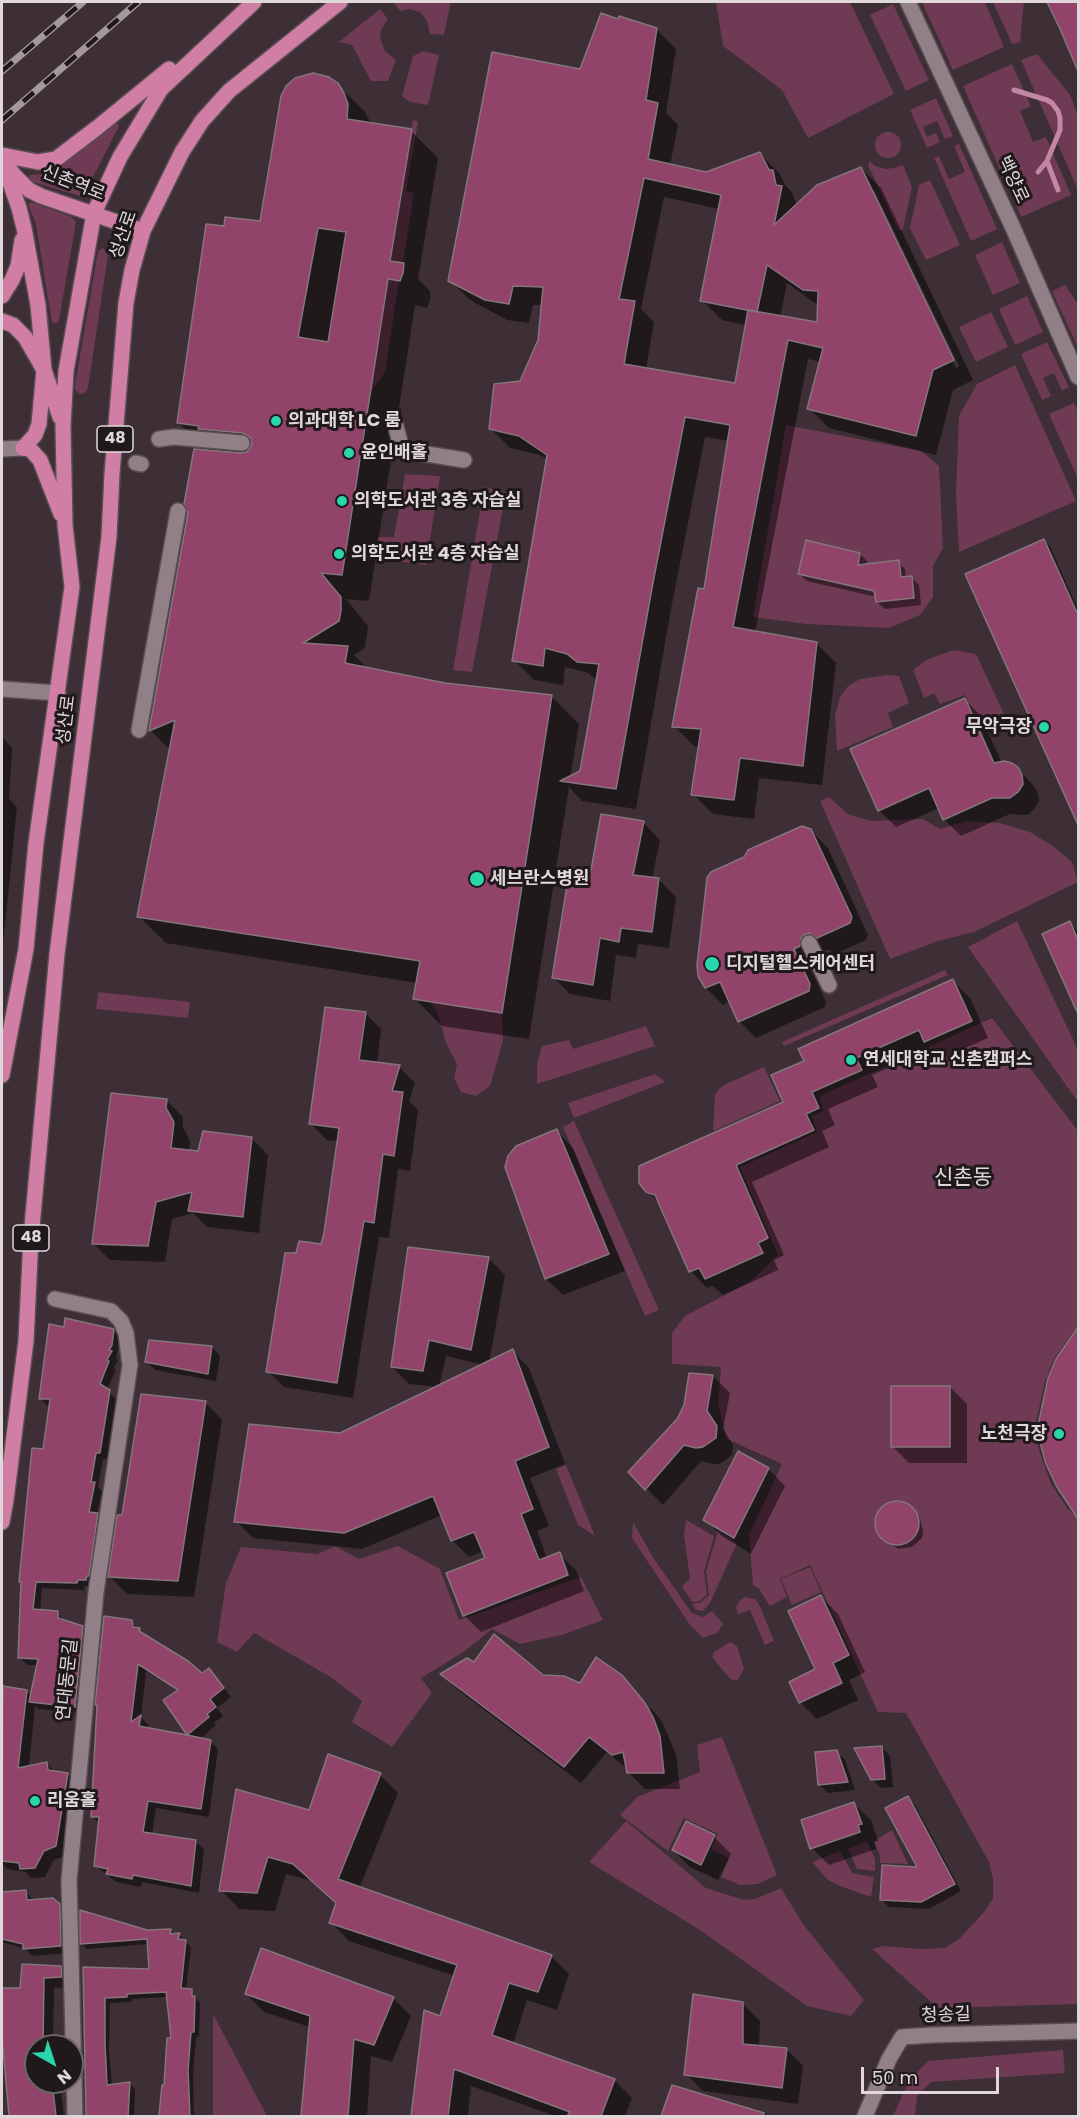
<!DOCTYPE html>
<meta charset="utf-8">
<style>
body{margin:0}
#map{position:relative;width:1080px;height:2118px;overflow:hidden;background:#3d2f35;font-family:Poppins,sans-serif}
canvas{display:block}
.frame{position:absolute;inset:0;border:3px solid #e0d7db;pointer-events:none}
.north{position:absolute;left:24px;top:2034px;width:60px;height:60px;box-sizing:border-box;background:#1f191c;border:2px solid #6c6568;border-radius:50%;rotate:141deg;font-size:16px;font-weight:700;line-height:24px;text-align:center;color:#e0d7db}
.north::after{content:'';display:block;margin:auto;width:21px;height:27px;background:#2ad5ac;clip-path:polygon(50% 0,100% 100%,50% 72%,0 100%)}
.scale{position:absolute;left:861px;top:2067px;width:138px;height:27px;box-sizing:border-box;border:3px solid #e0d7db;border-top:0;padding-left:8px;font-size:18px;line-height:21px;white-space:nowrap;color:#e0d7db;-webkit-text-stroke:4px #1f191c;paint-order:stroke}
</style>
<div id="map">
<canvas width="1080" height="2118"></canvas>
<div class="frame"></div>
<div class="north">N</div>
<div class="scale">50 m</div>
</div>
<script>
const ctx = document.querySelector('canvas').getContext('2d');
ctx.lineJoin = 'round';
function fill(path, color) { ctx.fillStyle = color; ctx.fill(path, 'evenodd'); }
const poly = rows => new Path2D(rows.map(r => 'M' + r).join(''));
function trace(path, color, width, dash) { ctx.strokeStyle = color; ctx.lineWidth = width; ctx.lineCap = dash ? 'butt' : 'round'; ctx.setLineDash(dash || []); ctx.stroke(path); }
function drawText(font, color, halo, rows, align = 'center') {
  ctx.font = font + ' Poppins,"Noto Sans KR",sans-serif'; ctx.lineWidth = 6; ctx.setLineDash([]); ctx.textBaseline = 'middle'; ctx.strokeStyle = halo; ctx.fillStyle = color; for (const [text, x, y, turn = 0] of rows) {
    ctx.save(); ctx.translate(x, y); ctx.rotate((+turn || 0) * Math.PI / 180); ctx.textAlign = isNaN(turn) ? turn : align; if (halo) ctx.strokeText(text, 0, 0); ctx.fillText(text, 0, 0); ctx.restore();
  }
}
fill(poly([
 [393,2,449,2,450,5,444,35,430,34,427,21,420,12,409,9,400,11],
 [716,2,850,2,894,94,808,138,782,90,723,46],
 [922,2,985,2,1004,47,953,70],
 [993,2,1024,2,1020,42,1012,44],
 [893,4,929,80,906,91,870,15],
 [380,9,388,19,381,30,380,38,385,51,396,60,388,81,371,81,352,45,339,42],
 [423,51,439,55,428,105,410,102,402,96,413,56],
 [1037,54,1070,95,1078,115,1078,190,1021,60],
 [1012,64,1031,106,1020,111,1033,142,1046,137,1071,195,1021,217,963,86],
 [936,98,953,136,945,139,937,121,923,127,927,137,936,133,940,142,927,148,910,110],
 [413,120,418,122,406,191,414,193,403,263,390,261],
 [114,122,117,122,119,126,84,195,80,196,33,182,29,178,30,175,42,174,52,170],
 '875 145a13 13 0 1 1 26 0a13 13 0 1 1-26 0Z',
 [959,144,997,229,971,241,934,158,939,156,949,179,965,172,954,146],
 [870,161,875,166,885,169,894,168,903,165,912,187,903,229,899,231,868,165],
 [930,180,960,245,926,260,910,228,919,185],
 [31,202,72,217,76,222,59,320,56,324,52,322,51,317,36,224,28,204],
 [1002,242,1020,283,993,295,975,255],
 [103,248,108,255,88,388,85,393,80,394,75,390,75,385,98,251],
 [388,279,399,281,385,372,370,393],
 [1065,285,1078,304,1078,348,1052,291],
 [1027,296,1043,332,1015,345,999,309],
 [991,312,1008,347,976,362,959,327],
 [1047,342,1069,387,1062,391,1054,373,1043,378,1051,396,1042,400,1021,354],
 [1015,365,1076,501,959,552,956,493,959,416,977,384],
 [1074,403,1078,412,1078,479,1049,414],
 [786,425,921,451,939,466,943,548,933,566,933,597,920,615,889,628,806,624,753,617],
 [405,474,440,476,426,565,373,558,378,537,394,537],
 [484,487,506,492,472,672,453,670],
 [954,650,976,654,1005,716,980,728,965,695,940,704,934,693,924,698,913,670,928,659],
 [888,675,899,676,909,703,888,713,893,727,837,751,835,716,840,697,848,686,860,679],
 [829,797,848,814,871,821,923,819,940,829,967,821,1000,823,1030,832,1050,844,1072,862,1078,882,974,932,938,941,890,959,820,801],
 [1017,921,1078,1050,1078,1102,968,947],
 [945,970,948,975,784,1046,782,1042],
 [98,992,190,1002,188,1018,96,1009],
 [430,1002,502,1013,503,1041,490,1086,476,1096,461,1092,454,1078,457,1064,446,1043,438,1014],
 [992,1018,1078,1131,1078,1325,1054,1359,1045,1381,1036,1423,1038,1447,1051,1484,1068,1509,1078,1518,1078,2004,938,2008,872,1949,883,1946,922,1949,945,1948,960,1938,985,1911,993,1898,993,1878,989,1862,906,1713,878,1712,810,1565,780,1579,787,1597,770,1606,759,1589,753,1585,749,1535,782,1464,727,1439,718,1405,721,1367,672,1364,672,1333,685,1316,751,1281,778,1255,740,1167,817,1132,812,1116,823,1111,820,1096],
 [646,1026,655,1046,537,1084,537,1064,542,1046,569,1040,573,1049],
 [764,1067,780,1101,713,1131,715,1094,719,1089,724,1085],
 [655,1074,665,1082,574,1118,568,1103],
 [574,1121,659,1310,645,1316,563,1127],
 [566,1465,595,1536,578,1525,556,1469],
 [686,1520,714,1536,704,1572,707,1594,700,1601,692,1602,682,1586,690,1579,684,1536],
 [633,1522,654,1559,692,1613,703,1617,712,1611,723,1624,717,1633,703,1638,690,1625,632,1538],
 [718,1531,737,1543,710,1603,703,1611,696,1610,692,1604,701,1602,709,1595,706,1572],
 [335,1546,359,1559,398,1546,440,1569,459,1620,581,1577,603,1620,562,1635,520,1644,492,1629,465,1651,421,1678,432,1693,392,1747,352,1722,362,1701,329,1676,254,1633,237,1652,217,1642,226,1583,241,1547,317,1554],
 [810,1567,821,1592,792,1605,781,1579],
 [745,1597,755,1599,759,1604,774,1641,765,1645,750,1610,738,1614,736,1607,739,1601],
 [730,1642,737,1646,744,1669,737,1681,730,1679,712,1657,714,1652],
 [722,1737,777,1875,758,1884,740,1885,721,1877,729,1858,711,1850,718,1834,684,1818,668,1851,620,1815,637,1797,700,1772,697,1745],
 [626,1821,706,1888,744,1900,755,1899,781,1888,803,1924,864,2000,851,2016,807,2006,700,1930,589,1862],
 [892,1830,908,1864,880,1863,880,1856,874,1841],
 [867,1841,875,1859,875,1871,857,1869,848,1849],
 [840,1851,852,1873,874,1877,871,1897,840,1886,828,1880,812,1862],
 [213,2014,266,2114,266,2116,213,2116],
 [1063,2050,1065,2073,931,2082,917,2096,915,2116,893,2116,909,2081,928,2061]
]), '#6f3a53');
fill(poly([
 [1049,2,1078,2,1078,67],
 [656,29,676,49,666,113,678,125,670,166,706,174,760,154,780,174,785,185,792,192,795,201,798,205,861,168,881,188,973,380,953,390,936,455,829,428,809,408,821,362,808,359,755,633,816,643,836,663,822,785,759,778,754,819,713,814,693,794,700,747,694,746,674,726,705,591,729,441,705,437,671,609,636,809,582,801,569,787,529,1039,442,1026,415,999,417,983,166,943,139,916,170,750,150,730,208,451,179,423,225,228,261,223,337,84,365,112,372,125,411,131,438,158,418,279,430,291,430,300,427,308,415,305,369,601,346,599,368,626,365,648,354,655,368,669,445,684,552,697,579,724,570,778,582,772,598,681,588,673,565,667,563,685,534,680,514,660,548,460,540,455,510,448,490,428,521,382,540,341,543,305,533,305,529,323,507,320,470,300,450,280,581,71],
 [871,190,874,190,959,366,956,368],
 [664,197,719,209,702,300,722,320,746,325,736,384,646,369,654,322,641,309],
 [787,283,819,306,818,324,780,317],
 [1044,540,1050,546,1078,610,1078,822,967,575],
 [860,554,867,561,866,565,898,562,905,569,906,578,911,577,919,585,921,605,885,609,877,602,877,597,807,581,799,574],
 [964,699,981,716,1002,763,1017,768,1034,786,1038,793,1039,801,1034,809,1028,815,1010,814,961,836,944,819,939,808,896,827,879,810],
 [2,737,12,748,9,799,17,807,2,954],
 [644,823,660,840,652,879,659,880,676,897,669,948,638,944,636,958,616,955,610,1001,570,994,553,977,593,872],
 [810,830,828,848,868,935,866,940,835,954,829,950,821,951,817,955,816,963,810,966,826,1002,825,1007,756,1038,739,1021,730,1001,723,1005,706,988],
 [1070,923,1078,932,1078,1011,1044,934],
 [953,981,970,998,988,1038,942,1058,932,1048,872,1075,878,1087,828,1109,835,1125,822,1131,829,1147,752,1182,784,1255,774,1260,778,1270,723,1295,713,1286,707,1288,691,1271,660,1204,647,1191,785,1103,806,1061],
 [365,1013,381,1029,377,1064,399,1067,415,1083,409,1101,418,1110,410,1171,398,1169,389,1238,379,1237,353,1398,284,1387,268,1371,298,1255,322,1245,338,1141,327,1140,311,1124],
 [394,1078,397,1078,391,1099],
 [166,1100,183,1117,183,1127,190,1141,189,1152,199,1152,251,1138,268,1155,259,1233,207,1227,193,1213,172,1219,165,1262,110,1260,93,1243],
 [557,1131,573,1148,625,1271,563,1295,546,1279],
 [488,1258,505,1275,489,1363,513,1351,529,1368,565,1464,530,1478,549,1526,537,1531,547,1558,559,1554,576,1570,584,1591,481,1632,464,1615,487,1559,484,1551,469,1557,452,1540,442,1515,362,1549,253,1538,236,1521,340,1435,439,1387,409,1384,392,1367],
 [446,1356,484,1365,439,1387],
 [66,1329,113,1330,120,1338,116,1358,118,1360,114,1368,116,1370,107,1390,116,1399,107,1459,103,1459,98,1487,102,1491,97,1514,104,1522,93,1586,85,1586,84,1590,42,1588,40,1611,57,1613,65,1622,82,1627,90,1635,82,1713,38,1709,35,1706,29,1767,46,1763,56,1772,68,1774,77,1784,65,1856,54,1860,45,1877,31,1878,26,1872,7,1869,2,1864,2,1719,4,1688,26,1691,32,1697,39,1665,27,1665,20,1658,51,1406,48,1406,41,1399],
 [1078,1332,1078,1513,1058,1487,1072,1339],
 [212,1347,220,1356,216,1381,155,1370,146,1361],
 [713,1376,730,1393,723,1429,733,1445,732,1455,720,1464,714,1464,701,1461,663,1505,630,1472,678,1419,685,1406],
 [950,1387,967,1404,967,1463,909,1463,892,1446],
 [206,1403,222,1420,194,1597,127,1594,110,1577],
 [768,1469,785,1486,751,1554,722,1536,705,1519],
 [890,1503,903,1503,920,1518,923,1531,922,1538,912,1547,898,1549,881,1535,876,1523,877,1516,885,1506],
 [821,1597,838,1614,865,1672,849,1680,858,1700,817,1719,800,1702,817,1670],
 [131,1622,146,1637,202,1675,217,1678,231,1697,217,1708,223,1716,214,1723,216,1725,200,1739,210,1741,218,1749,209,1817,156,1808,152,1835,195,1841,204,1849,199,1893,142,1882,140,1887,116,1882,96,1866,100,1824,92,1816],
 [146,1671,178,1691,165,1701,191,1737,148,1729,148,1725,141,1717],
 [474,1665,581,1685,649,1710,651,1708,662,1722,676,1754,680,1789,645,1789,628,1772,627,1769,607,1752,581,1783,458,1690,442,1674],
 [882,1747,890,1756,893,1787,881,1788,872,1779],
 [837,1752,845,1760,855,1790,828,1793,819,1784],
 [380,1775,398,1793,359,1889,551,1956,569,1974,557,2010,527,2000,513,2044,614,2080,632,2098,625,2116,555,2116,471,2086,468,2116,413,2116,425,2012,441,2018,455,1976,349,1941,331,1922,337,1904,313,1881,286,1874,275,1911,239,1909,221,1890,310,1812],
 [908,1798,915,1805,961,1891,929,1909,889,1907,881,1899,919,1869],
 [854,1804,871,1820,878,1841,874,1842,876,1849,829,1865,812,1848],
 [687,1823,714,1837,731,1854,718,1880,690,1867,673,1850],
 [26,1892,33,1900,53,1900,67,1913,68,1953,32,1956,26,1949,2,1942,2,1894],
 [170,1930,175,1935,179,1934,191,1947,186,1990,191,1990,200,2003,199,2037,196,2037,193,2077,194,2116,165,2116,164,2086,173,2040,168,1997,132,1999,132,2002,110,2003,109,2051,112,2086,130,2083,135,2089,134,2116,87,2116,84,1968,151,1971,149,1944,87,1949,82,1944,146,1932],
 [61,1967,71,1978,71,1987,54,1988,53,2044,55,2046,36,2046,36,2082,60,2082,64,2116,10,2116,2,2028,2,1990,21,1990],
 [246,1994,393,1998,411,2016,392,2062,371,2056,367,2116,303,2116,310,2027,264,2012],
 [743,2004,760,2021,759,2047,786,2049,803,2066,798,2104,703,2091,686,2074],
 [673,2087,771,2116,662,2116]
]), '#0007');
trace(poly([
 [1014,90,1047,100,1052,103,1058,111,1060,118,1060,130,1047,161,1058,190],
 [1038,172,1047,161]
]), '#c386a3', 5);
const building = poly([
 [1047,2,1078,2,1078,71,1060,29,1047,2],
 [601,13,618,19,619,16,657,28,646,100,658,103,648,159,706,172,760,152,769,170,773,170,776,185,782,186,774,225,817,185,861,167,954,360,933,370,916,436,807,409,823,348,788,340,733,627,817,642,803,766,740,758,734,800,691,795,701,729,672,727,698,588,704,589,730,425,685,417,652,588,616,789,560,781,580,771,599,664,577,662,567,654,545,648,543,666,512,661,547,455,519,436,489,429,494,384,520,381,538,340,543,287,513,286,509,304,485,300,448,281,492,52,580,69,601,13],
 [644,178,721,195,700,301,757,312,767,265,803,290,818,291,817,322,748,310,735,383,624,364,635,301,619,299,644,178],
 [313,73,329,77,338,83,344,93,348,104,347,119,412,129,390,261,404,263,403,273,400,281,388,279,342,575,321,573,341,597,341,610,339,621,303,643,348,646,345,663,445,683,552,695,502,1013,413,999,420,961,137,917,175,720,149,731,188,513,184,504,194,449,242,453,247,452,252,444,251,438,243,433,198,429,199,426,177,423,206,224,224,226,225,217,260,221,281,96,286,86,295,78,313,73],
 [318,228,346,232,328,342,298,337,318,228],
 [1044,539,1078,615,1078,825,965,574,1044,539],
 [806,540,860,553,858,565,899,560,901,577,912,576,914,598,876,602,874,591,798,574,806,540],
 [965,698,994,763,1004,761,1012,763,1018,767,1022,775,1023,784,1018,792,1010,798,992,798,943,820,929,788,878,811,850,749,965,698],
 [601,814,644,821,633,875,659,878,652,932,621,928,619,942,600,938,593,985,552,978,570,867,591,870,601,814],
 [802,826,811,829,852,917,850,923,817,938,810,933,804,935,801,938,800,946,794,949,810,984,809,991,738,1022,720,982,705,988,698,976,697,965,707,878,711,872,744,857,748,850,802,826],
 [1070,921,1078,940,1078,1014,1042,934,1070,921],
 [953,979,972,1021,924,1042,919,1030,856,1058,862,1070,812,1092,819,1108,806,1114,814,1130,736,1165,768,1238,758,1243,763,1253,705,1279,699,1268,689,1272,655,1195,646,1192,639,1183,639,1166,783,1102,771,1075,804,1061,798,1049,953,979],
 [325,1007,366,1012,359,1060,400,1065,392,1091,403,1092,394,1156,383,1154,374,1223,364,1221,337,1383,266,1372,285,1253,296,1253,299,1241,321,1244,324,1233,339,1128,309,1124,325,1007],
 [111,1093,167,1099,166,1108,174,1122,171,1148,198,1151,203,1131,252,1137,243,1217,188,1211,192,1192,156,1202,148,1246,92,1244,111,1093],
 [557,1129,609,1254,545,1279,505,1167,508,1156,516,1146,557,1129],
 [408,1247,489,1257,471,1350,429,1340,423,1371,391,1367,408,1247],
 [65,1318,114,1329,112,1345,109,1350,112,1351,107,1360,109,1361,100,1384,110,1390,100,1453,96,1453,91,1482,95,1482,89,1512,98,1513,89,1576,87,1576,86,1580,78,1580,77,1583,36,1582,33,1609,58,1611,58,1618,83,1626,75,1707,29,1702,38,1659,18,1658,21,1582,19,1582,32,1448,43,1449,50,1399,39,1399,49,1324,64,1327,65,1318],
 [1078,1327,1078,1519,1057,1487,1046,1464,1041,1446,1039,1421,1048,1378,1056,1359,1078,1327],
 [149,1340,212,1346,208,1374,145,1362,149,1340],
 [513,1349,549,1447,515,1461,533,1509,521,1514,539,1560,560,1552,568,1575,463,1616,446,1573,485,1558,474,1532,451,1541,433,1496,344,1533,234,1522,249,1424,340,1433,513,1349],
 [689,1373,713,1375,707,1411,717,1426,716,1438,703,1447,696,1448,684,1445,645,1490,628,1472,677,1419,684,1405,689,1373],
 [891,1386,950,1386,950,1447,891,1447,891,1386],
 [141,1394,206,1401,178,1581,108,1577,117,1515,122,1515,141,1394],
 [738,1451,769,1468,734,1538,703,1520,738,1451],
 '875 1523a22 22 0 1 1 44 0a22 22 0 1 1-44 0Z',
 [821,1595,849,1655,833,1663,842,1683,799,1703,789,1682,815,1669,788,1611,821,1595],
 [104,1616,132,1620,133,1627,140,1628,139,1631,188,1661,202,1673,209,1668,224,1688,210,1699,216,1707,207,1714,209,1717,187,1735,211,1740,201,1809,148,1801,143,1832,196,1840,191,1886,133,1875,132,1879,106,1874,108,1869,94,1866,99,1817,91,1817,97,1705,95,1705,104,1616],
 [138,1664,178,1690,163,1700,187,1735,139,1726,141,1715,131,1722,138,1664],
 [494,1634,543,1675,564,1676,580,1683,596,1657,622,1675,645,1703,653,1717,660,1736,664,1773,627,1773,623,1752,612,1755,589,1737,564,1767,440,1674,467,1658,474,1662,494,1634],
 [3,1686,27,1690,18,1768,47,1762,48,1770,68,1773,56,1846,44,1851,35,1868,20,1869,19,1863,2,1861,3,1686],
 [882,1746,885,1779,871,1780,854,1748,882,1746],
 [837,1750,848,1782,818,1785,815,1752,837,1750],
 [328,1754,381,1773,338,1879,552,1955,538,1992,509,1983,492,2035,615,2079,601,2116,567,2116,570,2112,454,2069,448,2116,411,2116,424,2010,440,2016,457,1965,329,1923,336,1903,293,1864,268,1857,257,1893,219,1891,236,1789,309,1810,328,1754],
 [908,1796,955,1884,921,1902,880,1900,882,1865,917,1867,885,1808,908,1796],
 [854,1802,862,1824,858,1825,860,1832,810,1849,801,1820,854,1802],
 [686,1821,715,1835,701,1865,672,1850,686,1821],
 [26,1890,27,1900,53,1898,60,1904,61,1946,23,1949,23,1944,2,1939,2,1892,26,1890],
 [80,1910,147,1930,171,1929,170,1934,180,1933,178,1939,186,1940,181,1988,192,1989,192,1996,195,1996,194,2032,191,2032,188,2070,190,2116,159,2116,162,2085,164,2085,167,2038,171,2038,166,1992,127,1994,127,1997,105,1998,105,2044,107,2085,130,2082,128,2116,86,2116,83,1967,149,1969,147,1939,80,1944,80,1910],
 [261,1948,394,1997,374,2045,354,2039,348,2116,301,2116,310,2016,245,1994,261,1948],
 [22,1964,61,1966,62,1977,44,1978,43,2046,36,2046,36,2082,52,2082,56,2116,9,2116,2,2036,2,1988,20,1988,22,1964],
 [693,1994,743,2002,743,2044,787,2048,782,2088,684,2075,693,1994],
 [672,2085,764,2113,763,2116,661,2116,672,2085]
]);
fill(building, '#914369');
trace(building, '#85757c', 1.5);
const minor = poly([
 [908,2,1014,230,1078,377],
 [395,423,402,450,464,460],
 [159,439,174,437,242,443],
 [2,449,23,448],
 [136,463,141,464],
 [2,689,58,693],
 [139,730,178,511],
 [809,943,829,985],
 [55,1299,111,1311,121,1321,126,1333,130,1365,96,1592,69,1880,75,2116],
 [865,2116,889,2059,902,2037,932,2035,1078,2031]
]);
const major = poly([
 [2,155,38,162,56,159,98,127,169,69],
 [2,160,19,208,24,228,38,305,44,370,39,424,35,435,23,448,30,449,40,460,61,514],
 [8,167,14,175,29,190,41,196,143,231],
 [2,296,12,280,18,266,22,240],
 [2,321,13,325,25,337,44,370,60,417],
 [2,1075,26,949,36,843,72,587,65,525,63,426,66,371,94,213,120,157,161,89,254,2],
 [2,1522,6,1500,26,1341,31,1237,57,954,109,537,112,474,126,303,132,270,143,231,182,152,202,121,229,91,340,2]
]);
trace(minor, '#584d51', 18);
trace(major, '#584d51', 18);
trace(minor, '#918087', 15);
trace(major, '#d17ea5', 15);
const rail = poly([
 [2,71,83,2],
 [2,120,138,2]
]);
trace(rail, '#a3989d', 7);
trace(rail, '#1f191c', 4.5, [14]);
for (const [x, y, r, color] of [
 [276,421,6,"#2ad5ac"],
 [349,453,6,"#2ad5ac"],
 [342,501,6,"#2ad5ac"],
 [339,554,6,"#2ad5ac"],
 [1044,727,6,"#2ad5ac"],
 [477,879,8,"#2ad5ac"],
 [712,964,8,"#2ad5ac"],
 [851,1060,6,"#2ad5ac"],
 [1059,1434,6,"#2ad5ac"],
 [35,1801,6,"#2ad5ac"]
]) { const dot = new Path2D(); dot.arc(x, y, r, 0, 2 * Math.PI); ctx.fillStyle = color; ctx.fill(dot); trace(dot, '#1f191c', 2); }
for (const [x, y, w] of [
 [115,439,36],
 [31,1238,36]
]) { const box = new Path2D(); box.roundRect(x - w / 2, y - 13, w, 26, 4.5); ctx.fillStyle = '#1f191c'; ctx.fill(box); trace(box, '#e0d7db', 1.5); }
drawText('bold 16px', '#e0d7db', null, [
 ["48",115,439],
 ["48",31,1238]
]);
drawText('18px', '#e0d7db', '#1f191c', [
 ["백양로",1012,180,65],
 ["신촌역로",73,184,21],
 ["성산로",124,235,-71],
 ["성산로",67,720,-83],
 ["연대동문길",68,1680,-84],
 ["청송길",946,2016,-2]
]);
drawText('bold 18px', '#e0d7db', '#1f191c', [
 ["의과대학 LC 룸",288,421],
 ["윤인배홀",361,453],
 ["의학도서관 3층 자습실",354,501],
 ["의학도서관 4층 자습실",351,554],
 ["무악극장",1032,727,"right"],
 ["세브란스병원",490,879],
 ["디지털헬스케어센터",726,964],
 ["연세대학교 신촌캠퍼스",863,1060],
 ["노천극장",1047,1434,"right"],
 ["리움홀",47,1801]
], 'left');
drawText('21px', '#e0d7db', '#1f191c', [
 ["신촌동",963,1179]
]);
</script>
